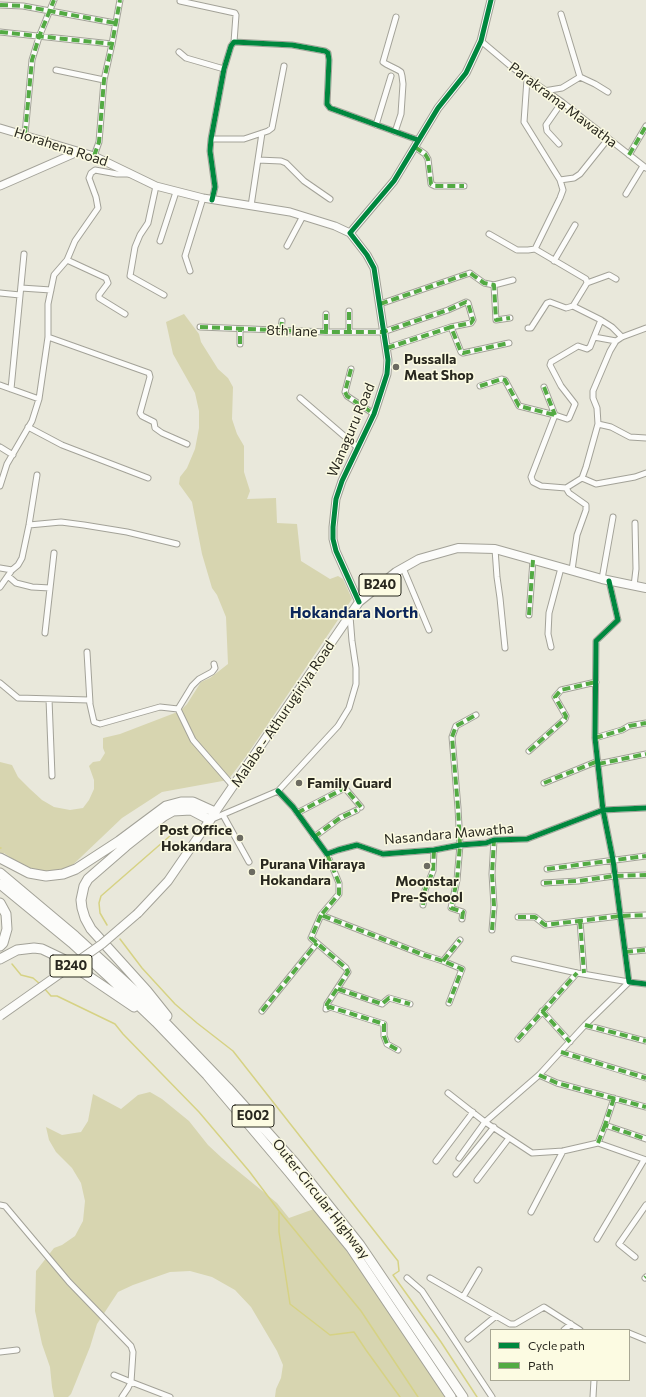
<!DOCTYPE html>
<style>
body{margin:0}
#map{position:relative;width:646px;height:1397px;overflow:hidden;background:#e9e8db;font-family:Commissioner,sans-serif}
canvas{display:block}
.legend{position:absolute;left:490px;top:1329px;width:140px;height:52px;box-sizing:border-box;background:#fcfbe2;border:1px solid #a8a794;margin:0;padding:5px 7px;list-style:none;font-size:12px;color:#29281f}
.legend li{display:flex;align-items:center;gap:8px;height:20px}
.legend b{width:20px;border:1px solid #a8a794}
</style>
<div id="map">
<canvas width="646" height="1397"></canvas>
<ul class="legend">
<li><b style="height:5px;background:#00873e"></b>Cycle path</li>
<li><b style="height:5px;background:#53aa43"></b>Path</li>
</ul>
</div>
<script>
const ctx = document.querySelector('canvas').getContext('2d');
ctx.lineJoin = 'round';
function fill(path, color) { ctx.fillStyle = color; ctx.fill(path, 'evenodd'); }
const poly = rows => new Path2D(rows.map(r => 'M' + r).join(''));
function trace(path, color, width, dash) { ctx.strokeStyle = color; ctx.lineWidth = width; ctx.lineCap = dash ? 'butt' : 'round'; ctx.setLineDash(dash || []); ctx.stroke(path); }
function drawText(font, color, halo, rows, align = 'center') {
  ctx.font = font + ' Commissioner,sans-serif'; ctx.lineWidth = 3; ctx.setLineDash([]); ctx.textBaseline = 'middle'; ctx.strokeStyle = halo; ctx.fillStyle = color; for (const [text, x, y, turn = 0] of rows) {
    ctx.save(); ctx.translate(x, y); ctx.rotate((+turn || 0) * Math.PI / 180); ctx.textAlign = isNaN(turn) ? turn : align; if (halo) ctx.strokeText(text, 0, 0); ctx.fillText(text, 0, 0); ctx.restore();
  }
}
fill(poly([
 [184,314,199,334,201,342,218,369,228,378,233,387,232,419,237,434,244,446,244,472,250,491,247,499,276,498,277,523,297,524,301,561,330,579,338,576,343,579,352,599,247,755,228,780,162,792,122,818,59,878,27,869,4,853,0,857,0,762,12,765,18,777,30,789,42,800,54,807,70,810,83,808,89,800,94,789,94,780,89,766,93,762,100,761,105,753,103,748,103,738,120,734,180,711,187,704,201,682,210,678,228,664,226,617,217,595,212,588,202,554,192,502,179,484,180,477,187,468,195,449,199,428,199,411,195,393,173,354,166,322],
 [150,1092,162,1099,189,1121,208,1145,222,1158,277,1203,289,1218,314,1209,358,1266,446,1397,275,1397,276,1389,281,1378,283,1365,277,1351,251,1307,235,1290,212,1277,190,1271,170,1272,133,1285,118,1292,97,1324,90,1347,71,1394,68,1397,54,1397,52,1387,50,1367,42,1344,35,1311,36,1271,54,1248,62,1245,75,1236,83,1221,85,1201,81,1183,72,1168,56,1152,49,1140,46,1127,62,1135,81,1132,88,1121,93,1094,121,1109,138,1095]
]), '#d7d5b0');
trace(poly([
 [0,848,1,848],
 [107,925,100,913,99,903,101,896,179,828],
 [120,939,142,968,175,1004,197,1023,233,1051,398,1261,399,1271,393,1275,441,1342,477,1397],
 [12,964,21,975,33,978,40,984],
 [44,988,51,996,57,996,115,1024,123,1034,199,1112,249,1171,279,1211,361,1311,418,1397],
 [279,1212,279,1232,290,1304,330,1335,354,1332,366,1350,400,1397]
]), '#d6d284', 1.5);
const street = poly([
 [180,1,235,13,236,15,234,42],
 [0,5,23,6,115,23],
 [0,32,112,44],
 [481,41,513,68,562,102,646,168],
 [179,52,186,58,224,69],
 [56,70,104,80],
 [580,77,595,84,608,92],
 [527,79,524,122,560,180],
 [544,91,562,88,580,77,561,14],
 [376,125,391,76],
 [395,132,401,114,403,84,402,76,401,72,398,70,386,64,383,62,396,17],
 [25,134,32,60,39,37,54,0],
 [211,139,244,139,268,131,272,128,284,66],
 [559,144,547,131,546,125,562,102],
 [415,147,425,154,428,159,431,184,435,186,464,186],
 [629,155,646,126],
 [94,156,99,142,104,80,112,44,120,0],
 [258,160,281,161,286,163,304,181,330,199],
 [156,186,148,223,140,235,135,247,130,276,164,295],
 [626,194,643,166],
 [212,200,215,187,210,151,211,139,224,69,231,46,234,42,292,45,325,51,328,53,329,60,327,104,330,108,418,140],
 [251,206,262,133],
 [489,234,517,250,528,250,535,249],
 [160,241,176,192],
 [287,246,303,216],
 [67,260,106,278,108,283,99,295,99,298,125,314],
 [554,261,575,225],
 [190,271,185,256,203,198],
 [587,283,609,275,616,279],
 [494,285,513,280],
 [21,288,51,290],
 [0,293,20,295],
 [380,304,470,273,484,283,494,285,496,320,510,318],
 [573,306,601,320,612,327,622,337],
 [200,327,326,332,383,332,448,310,466,302,468,303,473,320,471,323,451,327],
 [528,328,531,328,547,303,550,302,566,308,573,306,587,283,586,279,535,249,560,198,563,190,560,180,574,178,580,174,608,139],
 [281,330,282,321],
 [326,332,326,314],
 [349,332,349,311],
 [48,337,149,373,150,377,140,413,142,416,154,422,155,428,162,433,187,444],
 [594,337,601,320],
 [240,344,240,329],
 [387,348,451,327,461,352,463,353,509,343],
 [351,369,345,392,347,396,374,414],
 [0,385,39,399],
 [480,386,502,379,505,380,519,406,555,415],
 [544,387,555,415],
 [11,389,24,254],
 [300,398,357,447],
 [598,424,611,427,630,437,646,438],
 [28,427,62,445,148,478],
 [0,447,13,455],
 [582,478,596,484,635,477,646,473],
 [0,486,7,464,32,421,39,399,48,337,48,304,54,275,67,260,75,241,98,208,96,197,89,178,91,173,95,170,117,174,129,174],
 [566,488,541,486,533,482,531,477,555,415,567,419,569,418,575,404,561,386,550,365,551,362,578,346,587,349,590,347,594,337,616,341],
 [29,525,61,522,84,525,127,532,177,544],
 [495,549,497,577,500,598,505,648],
 [0,568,12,570],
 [403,568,429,630],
 [572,570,577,535,586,510,586,505,569,493,566,488,582,478,586,467,598,424,597,408,593,398,593,391,610,351,616,341,622,337,646,328],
 [8,576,16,583,32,587,50,588],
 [602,579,613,517],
 [609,581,618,620,596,641,595,738,603,810,613,860,629,982,646,984],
 [634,586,636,569,635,523],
 [0,587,12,570,18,565,22,558,29,525,37,475],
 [529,615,533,560],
 [45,633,54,553],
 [551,647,548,634,549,613,561,568],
 [87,652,90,703],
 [0,683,18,698,89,700,94,722,100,724,160,707,178,709,193,740,233,786],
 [49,699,52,776],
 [178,709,192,686,199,679,212,672,215,668,214,664],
 [595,738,622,730,629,726,646,723],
 [529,751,565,719,566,716,555,697,561,690,596,682],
 [598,764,646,754],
 [544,783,598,761],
 [278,791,293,807,327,854,338,850,357,845,383,854,434,850,460,845,486,843,494,840,527,839,603,810,646,808],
 [297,813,345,788,361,807],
 [223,815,249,862],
 [210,820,278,791,338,726,349,708,356,684,356,668,352,641,350,616],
 [314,837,340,818,357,810],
 [327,854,339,883,339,894,321,915,424,955,443,961,462,969,449,1003],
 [547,869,646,856],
 [544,883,578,881,614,876,646,875],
 [423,905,425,890,433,871,434,850],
 [321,915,311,938,346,968,348,972,327,1004,326,1009,330,1007,384,1024,384,1036,387,1044,398,1050],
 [518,917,535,917,545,925,620,916,646,915],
 [462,919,463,912,451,908,457,880,460,845,458,808,452,737,456,726,476,715],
 [580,921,584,973],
 [492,930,494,906,492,874,494,840],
 [625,952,646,950],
 [443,961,460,940],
 [338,989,382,1004,389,998,410,1004],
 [262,1011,317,943],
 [542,1011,570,1042],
 [585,1025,646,1041],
 [518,1039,577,973],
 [561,1052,646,1078],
 [539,1075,557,1083,646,1107],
 [448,1093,485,1122,532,1153,563,1151,598,1143,646,1160],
 [614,1098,605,1125,646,1139],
 [598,1143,605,1125],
 [459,1158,485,1122,539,1075,585,1025,629,982,577,973,514,959],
 [436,1161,473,1112],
 [456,1174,494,1127],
 [477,1180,509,1138],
 [0,1205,5,1206,69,1282,131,1346,133,1352,131,1382,114,1375],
 [531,1212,563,1151],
 [597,1239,644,1160],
 [635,1257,619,1244,646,1205],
 [407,1278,422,1291,492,1397],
 [430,1278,510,1324,515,1324,544,1307,580,1330],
 [645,1278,646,1277],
 [463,1297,479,1270],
 [564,1330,571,1324],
 [629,1333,646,1340],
 [468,1339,496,1316],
 [0,1352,17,1350],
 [122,1397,128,1388,131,1382,170,1397],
 [593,1397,594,1380]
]);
const secondary = poly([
 [0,128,94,156,156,186,203,198,290,212,335,226,350,233],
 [0,186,80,151],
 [359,602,336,551,333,539,333,527,336,499,342,481,374,414,387,374,388,360,374,268,367,255,350,233,394,181,438,108,466,73,481,41,491,0]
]);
const primary = poly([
 [138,913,168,881,359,602,396,572,419,559,458,548,495,549,602,579,646,588]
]);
const highway = poly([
 [0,858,29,873,46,876,63,874,76,869,119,841,166,806,181,802,193,802,215,812],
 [0,873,75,936,134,990,228,1088,295,1163,360,1245,463,1397],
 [0,884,72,943,110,978,156,1022,207,1075,289,1172,351,1248,451,1397],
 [0,903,6,914,7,929,3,943,0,946],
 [0,959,17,950,34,948,42,949,63,959,134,1007],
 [167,1016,147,991,91,929,85,918,82,908,81,900,84,886,88,879,126,846,164,816,173,811,191,810,210,820]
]);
trace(street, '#a3a298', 7);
trace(secondary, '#a3a298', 9);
trace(primary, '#a3a298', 10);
trace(highway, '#a3a298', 11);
trace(street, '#fcfcfa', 5);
trace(secondary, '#fcfcfa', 7);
trace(primary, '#fcfcfa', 8);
trace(highway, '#fcfcfa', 9);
const primaryBridge = poly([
 [0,1016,102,944,138,913]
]);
trace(primaryBridge, '#a3a298', 10, []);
trace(primaryBridge, '#fcfcfa', 8);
trace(poly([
 [0,5,23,6,115,23],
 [0,32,112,44],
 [25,134,32,60,39,37,54,0],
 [415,147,425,154,428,159,431,184,435,186,464,186],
 [629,155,646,126],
 [94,156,99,142,104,80,112,44,120,0],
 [380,304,470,273,484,283,494,285,496,320,510,318],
 [200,327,326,332,383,332,448,310,466,302,468,303,473,320,471,323,451,327],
 [281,330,282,321],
 [326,332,326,314],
 [349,332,349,311],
 [240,344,240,329],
 [387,348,451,327,461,352,463,353,509,343],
 [351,369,345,392,347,396,374,414],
 [480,386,502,379,505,380,519,406,555,415],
 [544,387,555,415],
 [529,615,533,560],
 [595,738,622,730,629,726,646,723],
 [529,751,565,719,566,716,555,697,561,690,596,682],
 [598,764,646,754],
 [544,783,598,761],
 [297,813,345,788,361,807],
 [314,837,340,818,357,810],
 [327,854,339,883,339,894,321,915,424,955,443,961,462,969,449,1003],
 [547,869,646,856],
 [544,883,578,881,614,876,646,875],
 [423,905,425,890,433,871,434,850],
 [321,915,311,938,346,968,348,972,327,1004,326,1009,330,1007,384,1024,384,1036,387,1044,398,1050],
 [518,917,535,917,545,925,620,916,646,915],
 [462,919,463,912,451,908,457,880,460,845,458,808,452,737,456,726,476,715],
 [580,921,584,973],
 [492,930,494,906,492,874,494,840],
 [625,952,646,950],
 [443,961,460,940],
 [338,989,382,1004,389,998,410,1004],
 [262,1011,317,943],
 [542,1011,570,1042],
 [585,1025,646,1041],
 [518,1039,577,973],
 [561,1052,646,1078],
 [539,1075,557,1083,646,1107],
 [614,1098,605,1125,646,1139],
 [598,1143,605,1125],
 [645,1278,646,1277]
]), '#53aa43', 4, [8, 4]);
trace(poly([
 [212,200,215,187,210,151,211,139,224,69,231,46,234,42,292,45,325,51,328,53,329,60,327,104,330,108,418,140],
 [609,581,618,620,596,641,595,738,603,810,613,860,629,982,646,984],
 [359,602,336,551,333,539,333,527,336,499,342,481,374,414,387,374,388,360,374,268,367,255,350,233,394,181,438,108,466,73,481,41,491,0],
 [278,791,293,807,327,854,338,850,357,845,383,854,434,850,460,845,486,843,494,840,527,839,603,810,646,808]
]), '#00873e', 5);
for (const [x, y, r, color] of [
 [396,367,4,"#6c6b61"],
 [299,783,4,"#6c6b61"],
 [240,838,4,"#6c6b61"],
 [427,866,4,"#6c6b61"],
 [252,872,4,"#6c6b61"]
]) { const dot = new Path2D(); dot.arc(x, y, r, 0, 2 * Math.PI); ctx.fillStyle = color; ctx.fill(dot); trace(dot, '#fcfbe2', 1.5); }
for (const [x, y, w] of [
 [380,585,42],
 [71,966,42],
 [253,1116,42]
]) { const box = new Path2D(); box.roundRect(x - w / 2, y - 11, w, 22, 3); ctx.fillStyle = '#fcfbe2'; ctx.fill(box); trace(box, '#29281f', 1); }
drawText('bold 13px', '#29281f', null, [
 ["B240",380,585],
 ["B240",71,966],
 ["E002",253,1116]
]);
drawText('14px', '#29281f', '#fcfbe2', [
 ["Parakrama Mawatha",563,105,37],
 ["Horahena Road",61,147,18],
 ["8th lane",292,331,2],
 ["Wanaguru Road",351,430,-67],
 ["Malabe - Athurugiriya Road",283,714,-56],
 ["Nasandara Mawatha",449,834,-5],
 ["Outer Circular Highway",321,1199,52]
]);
drawText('bold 14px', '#29281f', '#fcfbe2', [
 ["Pussalla",404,359],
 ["Meat Shop",404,375],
 ["Family Guard",307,783],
 ["Post Office",232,830,"right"],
 ["Hokandara",232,846,"right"],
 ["Purana Viharaya",260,864],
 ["Hokandara",260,880],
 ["Moonstar",427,881,"center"],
 ["Pre-School",427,897,"center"]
], 'left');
drawText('bold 16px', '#0b265a', '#fcfbe2', [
 ["Hokandara North",354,613]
]);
</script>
